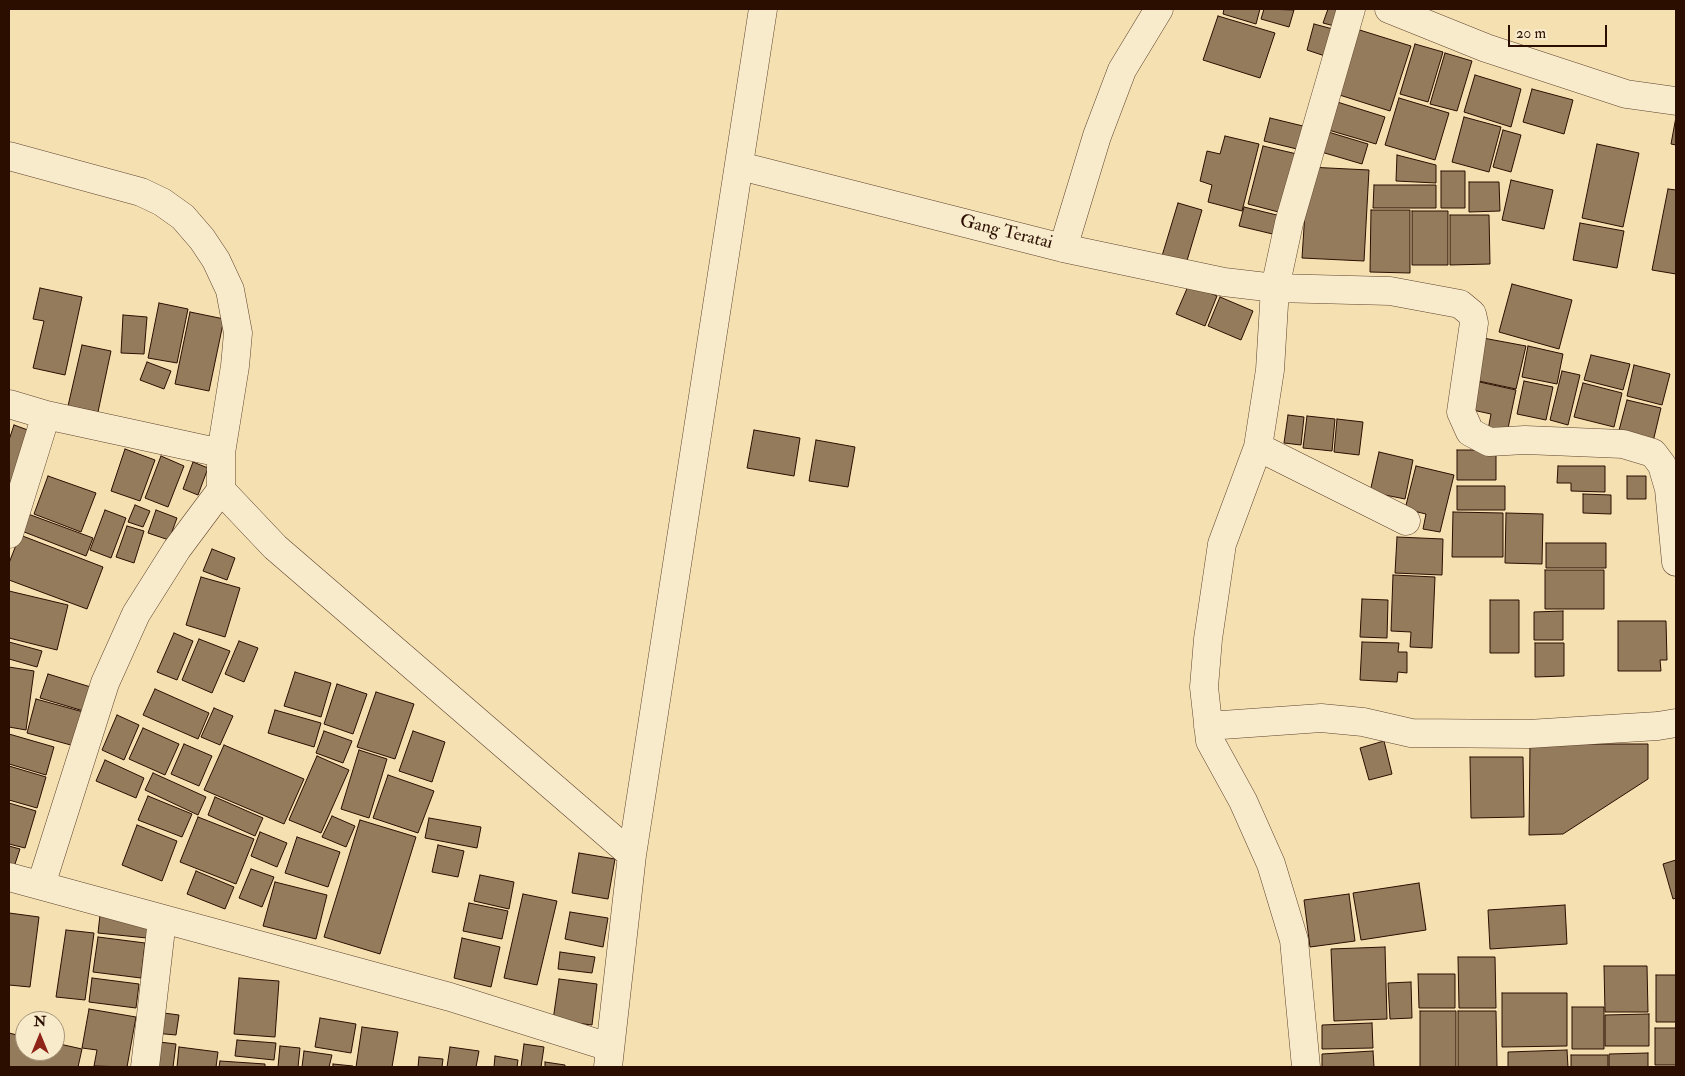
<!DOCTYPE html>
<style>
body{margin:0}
#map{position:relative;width:1685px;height:1076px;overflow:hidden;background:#f5e0b1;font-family:"IM FELL Double Pica",serif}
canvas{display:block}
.frame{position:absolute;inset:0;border:10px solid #2b0e00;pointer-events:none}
.north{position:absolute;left:15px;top:1011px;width:50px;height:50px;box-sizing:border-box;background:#f8ebcc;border:1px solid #a6937a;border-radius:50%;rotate:0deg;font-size:14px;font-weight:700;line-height:20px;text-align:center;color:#2b0e00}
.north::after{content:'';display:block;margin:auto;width:18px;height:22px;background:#8f2418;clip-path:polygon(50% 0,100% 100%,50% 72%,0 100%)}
.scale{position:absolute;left:1508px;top:25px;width:99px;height:22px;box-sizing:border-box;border:2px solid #2b0e00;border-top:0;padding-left:6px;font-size:15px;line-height:18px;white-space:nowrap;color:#2b0e00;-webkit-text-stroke:4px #f8ebcc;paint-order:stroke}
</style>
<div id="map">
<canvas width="1685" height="1076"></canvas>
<div class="frame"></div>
<div class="north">N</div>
<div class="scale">20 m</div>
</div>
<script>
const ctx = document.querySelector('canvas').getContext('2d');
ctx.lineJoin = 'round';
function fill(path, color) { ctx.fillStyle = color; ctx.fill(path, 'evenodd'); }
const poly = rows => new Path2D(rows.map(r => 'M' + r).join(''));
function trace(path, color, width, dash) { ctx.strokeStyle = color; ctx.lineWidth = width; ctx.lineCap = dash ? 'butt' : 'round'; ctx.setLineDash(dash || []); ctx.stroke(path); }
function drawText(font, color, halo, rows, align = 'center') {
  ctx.font = font + ' "IM FELL Double Pica",serif'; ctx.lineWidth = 5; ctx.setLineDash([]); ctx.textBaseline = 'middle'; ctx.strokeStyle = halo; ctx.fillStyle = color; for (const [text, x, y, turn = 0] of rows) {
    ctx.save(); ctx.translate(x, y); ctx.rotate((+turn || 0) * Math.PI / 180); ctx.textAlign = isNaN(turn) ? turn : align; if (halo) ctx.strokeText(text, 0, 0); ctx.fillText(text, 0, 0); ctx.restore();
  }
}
const building = poly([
 [1224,9,1260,9,1256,24,1223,14,1224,9],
 [1264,9,1294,10,1289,27,1261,19,1264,9],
 [1328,9,1347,9,1342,28,1323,23,1328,9],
 [1218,16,1275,33,1260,78,1203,60,1218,16],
 [1314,24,1340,31,1331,58,1307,50,1314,24],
 [1350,27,1411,46,1390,111,1330,92,1350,27],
 [1415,44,1443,52,1428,102,1400,94,1415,44],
 [1445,53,1472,61,1457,111,1430,104,1445,53],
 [1475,75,1521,89,1511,127,1464,112,1475,75],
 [1532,89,1573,100,1564,134,1523,122,1532,89],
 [1399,98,1449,113,1435,160,1385,145,1399,98],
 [1334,101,1385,117,1376,144,1325,129,1334,101],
 [1464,117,1501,127,1489,172,1452,162,1464,117],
 [1676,117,1676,145,1671,144,1676,117],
 [1270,118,1307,127,1301,150,1264,141,1270,118],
 [1503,130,1521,135,1511,172,1493,167,1503,130],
 [1325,131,1368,144,1362,164,1318,151,1325,131],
 [1225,136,1259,144,1242,211,1208,202,1212,185,1200,181,1207,151,1220,154,1225,136],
 [1597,144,1639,153,1623,227,1582,218,1597,144],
 [1263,146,1301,155,1286,214,1248,204,1263,146],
 [1397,155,1436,165,1436,183,1396,181,1397,155],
 [1308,167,1369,170,1364,261,1302,258,1308,167],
 [1441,171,1465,171,1465,208,1441,208,1441,171],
 [1511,180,1553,190,1544,229,1502,220,1511,180],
 [1469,182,1499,182,1500,211,1469,212,1469,182],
 [1374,185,1436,185,1436,208,1373,208,1374,185],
 [1668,189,1676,190,1676,274,1652,270,1668,189],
 [1178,203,1202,210,1186,264,1162,256,1178,203],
 [1244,207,1285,217,1281,236,1239,226,1244,207],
 [1371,210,1410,210,1410,273,1370,272,1371,210],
 [1412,211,1448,211,1448,265,1412,265,1412,211],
 [1450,215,1489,215,1490,264,1450,265,1450,215],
 [1580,223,1624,231,1617,268,1573,260,1580,223],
 [1189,284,1217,296,1205,326,1176,314,1189,284],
 [1512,284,1572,300,1559,349,1499,332,1512,284],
 [40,288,82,297,65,375,33,368,44,321,33,319,40,288],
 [1220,297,1253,311,1241,340,1208,326,1220,297],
 [159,303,188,309,177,363,148,358,159,303],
 [190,312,224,319,209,391,175,384,190,312],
 [123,315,147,317,144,354,121,353,123,315],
 [1483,338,1526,346,1516,389,1474,380,1483,338],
 [82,345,111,351,98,412,68,406,82,345],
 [1528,346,1563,354,1557,384,1522,377,1528,346],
 [1591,355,1630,364,1623,390,1584,380,1591,355],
 [147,362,171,371,164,389,140,380,147,362],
 [1634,365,1670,374,1662,405,1627,396,1634,365],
 [1562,371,1580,375,1568,425,1550,420,1562,371],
 [1475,381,1516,390,1507,433,1488,430,1491,414,1468,409,1475,381],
 [1524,381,1553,387,1546,420,1517,414,1524,381],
 [1583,383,1622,393,1614,427,1574,417,1583,383],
 [1627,400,1661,408,1652,446,1617,438,1627,400],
 [1288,415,1304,417,1301,445,1284,443,1288,415],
 [1307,416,1335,419,1332,451,1303,448,1307,416],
 [1337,419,1363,422,1359,455,1334,452,1337,419],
 [14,425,36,433,9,498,9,440,14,425],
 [754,430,800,438,794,476,747,468,754,430],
 [816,440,855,447,848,487,809,481,816,440],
 [125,449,155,460,140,501,111,491,125,449],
 [1457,450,1496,450,1496,480,1457,480,1457,450],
 [1379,452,1413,460,1405,499,1370,492,1379,452],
 [161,456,184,466,168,507,145,498,161,456],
 [193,462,208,468,198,495,183,489,193,462],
 [1416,466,1454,475,1440,532,1423,529,1426,514,1405,509,1416,466],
 [1558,466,1605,466,1605,492,1571,491,1571,483,1557,483,1558,466],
 [48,476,96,493,81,532,34,514,48,476],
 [1627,476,1646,476,1646,499,1627,499,1627,476],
 [1457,486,1505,486,1505,510,1457,510,1457,486],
 [1583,494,1611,495,1611,514,1583,513,1583,494],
 [135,505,150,511,143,527,128,522,135,505],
 [105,510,126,518,111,558,90,550,105,510],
 [156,510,177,518,169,540,148,533,156,510],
 [20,511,93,538,86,556,14,528,20,511],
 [1453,512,1503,513,1503,557,1452,557,1453,512],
 [1506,513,1543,514,1542,564,1505,563,1506,513],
 [127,526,144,531,134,563,116,557,127,526],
 [20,535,103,567,87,609,9,580,9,563,20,535],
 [1397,537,1443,539,1442,575,1395,573,1397,537],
 [1546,543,1606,543,1606,568,1546,568,1546,543],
 [212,549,235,558,227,580,203,571,212,549],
 [1545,570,1604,570,1604,609,1545,609,1545,570],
 [1393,575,1435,577,1432,648,1410,647,1411,632,1391,631,1393,575],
 [201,577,240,588,225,637,186,625,201,577],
 [9,591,68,605,57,650,9,638,9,591],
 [1362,599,1388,600,1387,638,1360,637,1362,599],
 [1490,600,1519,600,1519,653,1490,653,1490,600],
 [1563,611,1563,640,1534,640,1534,612,1563,611],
 [1618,621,1666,621,1667,660,1660,660,1661,671,1618,671,1618,621],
 [174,633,193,641,177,680,157,672,174,633],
 [199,639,230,651,212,693,182,680,199,639],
 [239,641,258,648,244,682,225,674,239,641],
 [9,642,42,651,37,667,9,659,9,642],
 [1362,642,1399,643,1398,652,1407,652,1407,673,1398,672,1397,682,1360,680,1362,642],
 [1535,643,1564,643,1564,676,1535,677,1535,643],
 [9,667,34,671,26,730,9,727,9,667],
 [295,672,331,683,321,717,284,706,295,672],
 [48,674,94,688,87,712,40,698,48,674],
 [337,684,367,694,353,734,324,724,337,684],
 [155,689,209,713,198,739,143,715,155,689],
 [376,692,414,704,395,759,357,747,376,692],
 [36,699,87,713,78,747,27,733,36,699],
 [214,708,233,716,220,745,201,737,214,708],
 [275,710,321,723,314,747,268,733,275,710],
 [117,715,139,725,124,760,102,750,117,715],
 [143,728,179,744,165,775,129,759,143,728],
 [324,731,352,741,343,763,316,753,324,731],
 [413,731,445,742,432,782,399,771,413,731],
 [9,734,54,747,46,775,9,764,9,734],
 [1384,741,1392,774,1369,780,1360,748,1384,741],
 [184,744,212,756,199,786,171,774,184,744],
 [1530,744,1648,744,1648,779,1563,834,1529,835,1530,744],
 [224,745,304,779,284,824,204,790,224,745],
 [359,750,387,759,369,818,341,809,359,750],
 [317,756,349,770,321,833,289,820,317,756],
 [1470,757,1523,757,1524,817,1471,818,1470,757],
 [105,760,144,778,136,798,96,781,105,760],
 [9,766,46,777,37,808,9,800,9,766],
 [153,773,206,797,198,815,145,790,153,773],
 [388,775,434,791,418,833,373,818,388,775],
 [148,796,192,814,182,837,138,820,148,796],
 [215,797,263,818,255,836,208,815,215,797],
 [9,803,36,811,25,848,9,844,9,803],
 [332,816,355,826,346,847,322,837,332,816],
 [198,817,254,839,236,884,180,862,198,817],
 [429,818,481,827,477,848,425,838,429,818],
 [360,820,416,837,380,954,324,937,360,820],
 [137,825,177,841,162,881,122,865,137,825],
 [260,832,287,843,277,867,251,856,260,832],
 [297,837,340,852,328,887,285,873,297,837],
 [438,845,464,851,458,877,432,872,438,845],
 [9,846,20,849,12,873,9,872,9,846],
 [579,853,615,859,608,899,572,893,579,853],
 [1676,860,1676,898,1673,899,1663,864,1676,860],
 [251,869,274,877,262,907,239,898,251,869],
 [196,871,234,887,225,909,187,894,196,871],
 [480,875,514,882,509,909,474,901,480,875],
 [275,882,327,895,316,939,263,926,275,882],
 [1419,883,1426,930,1361,940,1353,893,1419,883],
 [523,894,557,901,537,985,504,978,523,894],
 [1349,894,1355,941,1310,947,1304,900,1349,894],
 [469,903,508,911,502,939,463,931,469,903],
 [1565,905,1567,944,1490,949,1488,910,1565,905],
 [570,912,608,918,603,947,565,939,570,912],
 [9,913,39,917,30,987,9,985,9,913],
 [100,915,149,920,147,938,98,933,100,915],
 [66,930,94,933,85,1000,56,997,66,930],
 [98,937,145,943,141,978,93,972,98,937],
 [462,938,500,947,491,987,454,978,462,938],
 [1385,947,1387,1019,1334,1021,1331,949,1385,947],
 [560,952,595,957,592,973,558,969,560,952],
 [1458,957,1495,957,1496,1008,1459,1008,1458,957],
 [1604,966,1647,966,1648,1012,1605,1012,1604,966],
 [1418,974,1455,974,1455,1008,1419,1008,1418,974],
 [1656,975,1676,975,1676,1022,1656,1022,1656,975],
 [92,978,139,984,136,1008,89,1002,92,978],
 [239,978,279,981,275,1037,234,1034,239,978],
 [559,979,597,984,592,1025,553,1020,559,979],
 [1411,982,1412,1018,1390,1019,1388,983,1411,982],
 [1502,993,1567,993,1567,1046,1502,1047,1502,993],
 [1572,1007,1604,1007,1604,1049,1572,1049,1572,1007],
 [89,1009,136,1017,127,1067,94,1066,97,1050,82,1048,89,1009],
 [1420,1011,1456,1011,1456,1067,1420,1067,1420,1011],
 [1458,1011,1496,1011,1497,1067,1458,1067,1458,1011],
 [156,1012,179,1015,176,1035,154,1033,156,1012],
 [1649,1014,1649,1046,1605,1046,1605,1015,1649,1014],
 [320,1018,356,1024,351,1053,315,1047,320,1018],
 [1372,1023,1373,1048,1322,1049,1322,1025,1372,1023],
 [362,1027,398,1032,392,1067,356,1067,362,1027],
 [1655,1028,1676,1028,1676,1065,1655,1065,1655,1028],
 [9,1033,25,1037,25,1051,55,1051,55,1043,82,1049,78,1067,9,1067,9,1033],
 [237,1040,276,1043,274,1060,235,1056,237,1040],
 [151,1041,176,1044,173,1067,148,1067,151,1041],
 [524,1044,544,1047,541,1067,521,1067,524,1044],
 [280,1046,300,1048,298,1067,278,1067,280,1046],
 [179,1047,218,1052,216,1067,177,1067,179,1047],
 [450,1047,479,1051,476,1067,447,1067,450,1047],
 [1567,1050,1568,1067,1508,1067,1508,1052,1567,1050],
 [304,1051,332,1055,329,1067,302,1067,304,1051],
 [1373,1051,1374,1067,1322,1067,1322,1054,1373,1051],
 [1648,1053,1648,1067,1609,1067,1609,1054,1648,1053],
 [1571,1055,1608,1055,1608,1067,1571,1067,1571,1055],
 [495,1056,518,1060,517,1067,494,1067,495,1056],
 [419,1057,443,1059,442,1067,418,1067,419,1057],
 [220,1061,265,1064,265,1067,219,1067,220,1061],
 [545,1062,565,1065,565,1067,545,1067,545,1062],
 [333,1064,353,1066,353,1067,333,1067,333,1064]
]);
fill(building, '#947b5c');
trace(building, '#2b0e00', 1);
const street = poly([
 [1389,9,1486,48,1626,94,1676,101],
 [9,156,141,192,162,202,183,217,202,239,216,260,230,290,238,333,235,366,221,453,221,490,275,547,632,855],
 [740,166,1063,248,1224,282,1275,288,1390,291,1460,304,1472,314,1474,323,1461,412,1470,432,1489,442,1525,440,1623,444,1653,453,1662,465,1669,489,1676,562],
 [1063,248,1097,136,1122,70,1159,9],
 [9,404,46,415,221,453],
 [1258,447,1406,521],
 [9,534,46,415],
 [1208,726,1321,718,1363,722,1411,733,1528,734,1658,726,1676,723],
 [9,877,450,997,609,1047],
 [41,885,105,683,136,614,177,549,221,490],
 [145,1067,162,920],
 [608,1067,632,855,763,9],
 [1306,1067,1294,940,1271,864,1243,801,1210,741,1204,687,1208,639,1222,544,1258,447,1270,370,1275,288,1289,223,1351,9]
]);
trace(street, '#5e422c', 29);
trace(street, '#f8ebcc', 28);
drawText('18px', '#2b0e00', '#f8ebcc', [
 ["Gang Teratai",1006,233,14]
]);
</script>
